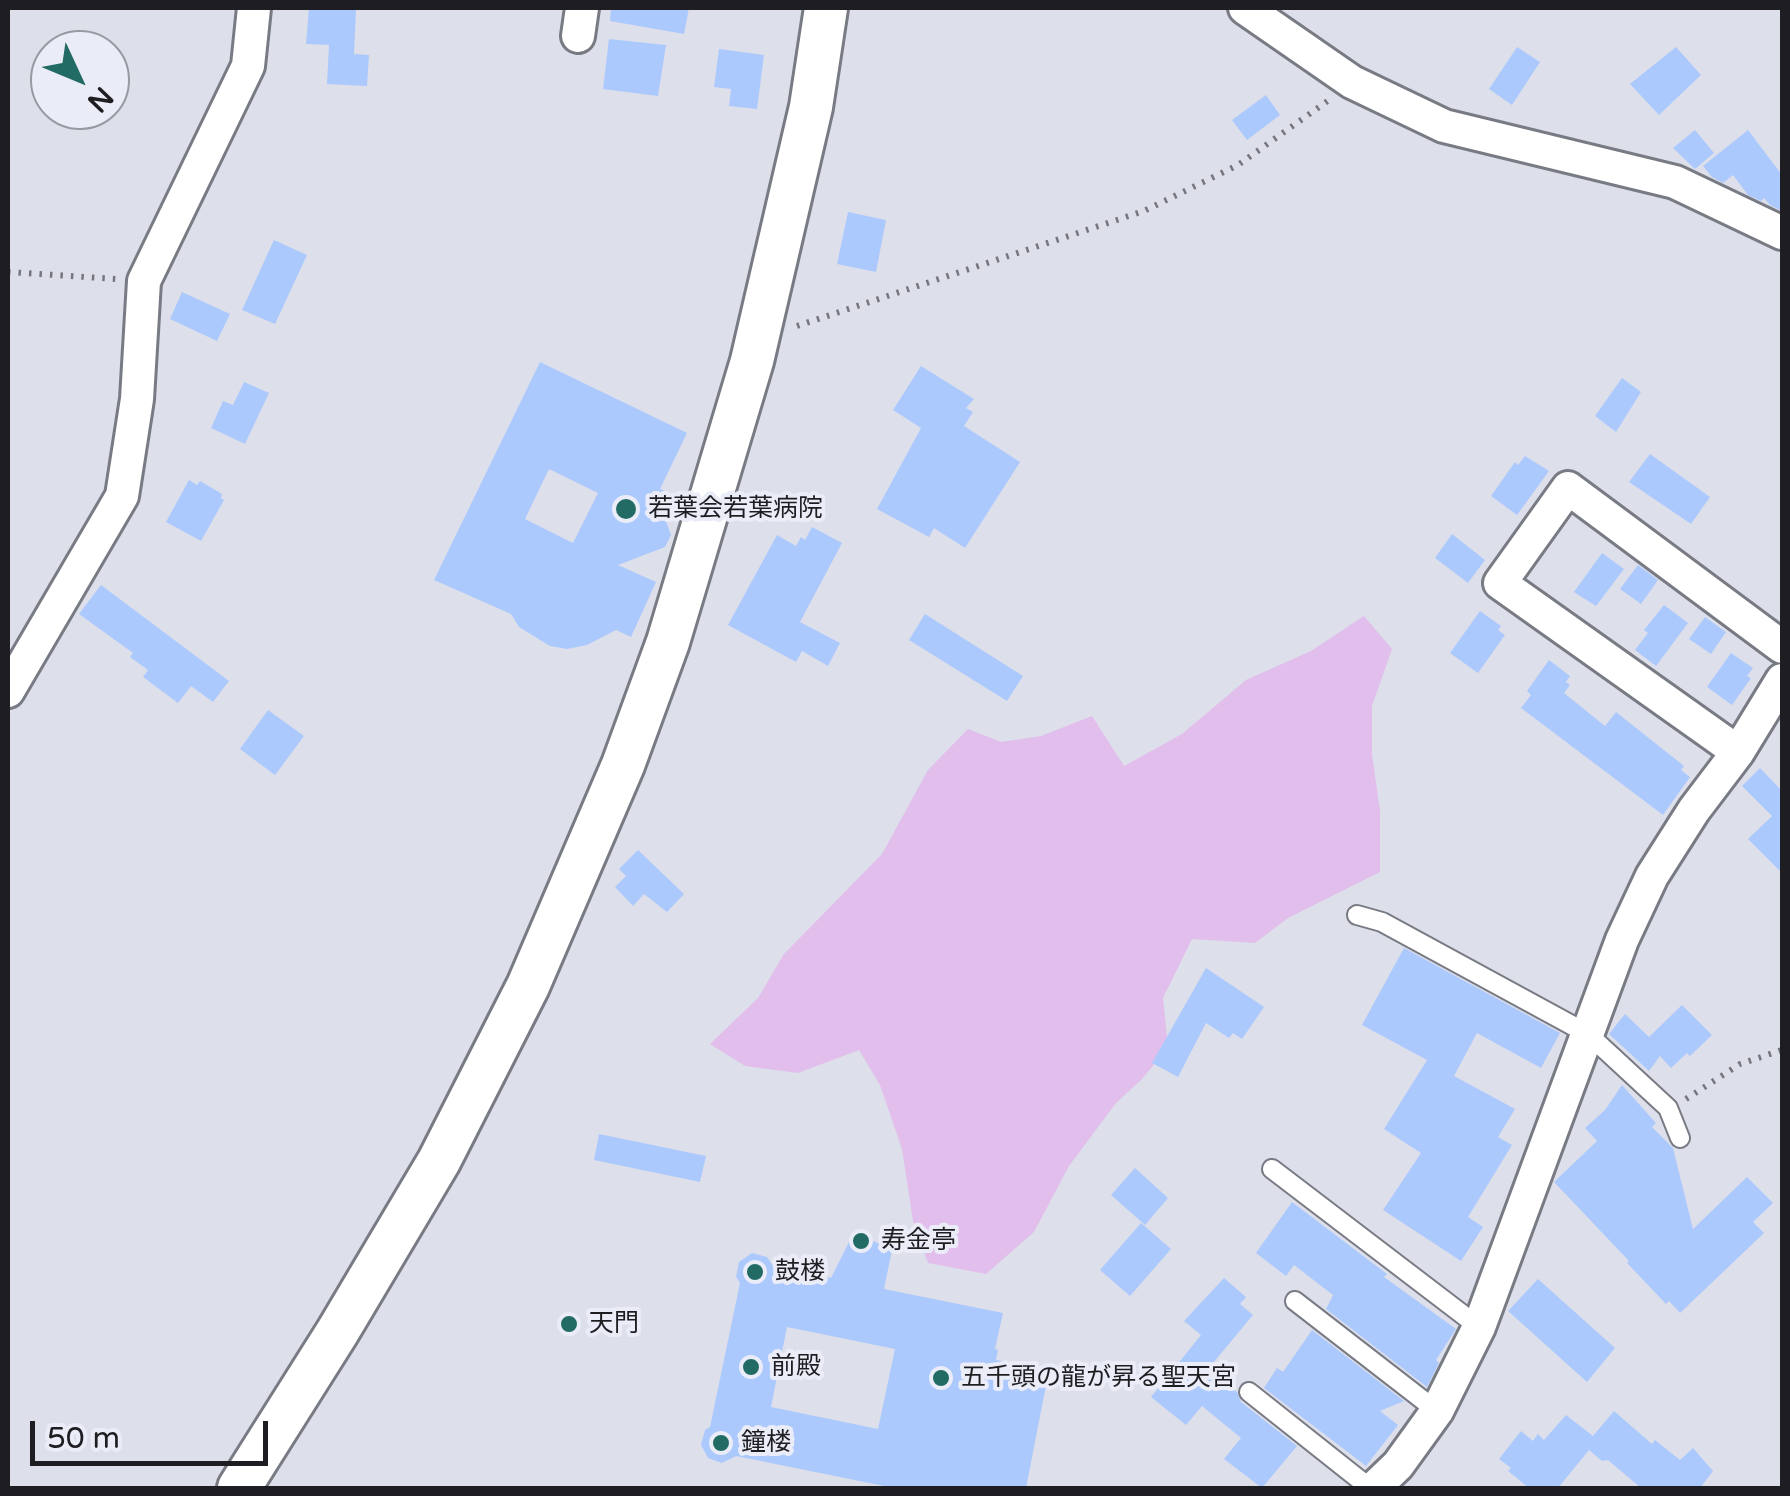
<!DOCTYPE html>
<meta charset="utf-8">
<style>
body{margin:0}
#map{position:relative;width:1790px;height:1496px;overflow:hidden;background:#dddfea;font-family:"Varela Round",sans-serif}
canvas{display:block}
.frame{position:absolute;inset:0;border:10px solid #1e1e22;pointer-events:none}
.north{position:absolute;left:30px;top:30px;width:100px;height:100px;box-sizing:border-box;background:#eaecf7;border:2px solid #989aa2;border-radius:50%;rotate:134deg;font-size:28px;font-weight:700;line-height:40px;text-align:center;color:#1e1e22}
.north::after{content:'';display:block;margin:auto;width:35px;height:45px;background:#226b65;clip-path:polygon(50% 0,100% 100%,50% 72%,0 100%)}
.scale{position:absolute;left:30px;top:1421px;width:238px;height:45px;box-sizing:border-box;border:5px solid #1e1e22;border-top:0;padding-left:12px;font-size:30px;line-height:35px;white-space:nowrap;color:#1e1e22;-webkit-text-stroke:8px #eaecf7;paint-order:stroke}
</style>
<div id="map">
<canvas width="1790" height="1496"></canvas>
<div class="frame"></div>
<div class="north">N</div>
<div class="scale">50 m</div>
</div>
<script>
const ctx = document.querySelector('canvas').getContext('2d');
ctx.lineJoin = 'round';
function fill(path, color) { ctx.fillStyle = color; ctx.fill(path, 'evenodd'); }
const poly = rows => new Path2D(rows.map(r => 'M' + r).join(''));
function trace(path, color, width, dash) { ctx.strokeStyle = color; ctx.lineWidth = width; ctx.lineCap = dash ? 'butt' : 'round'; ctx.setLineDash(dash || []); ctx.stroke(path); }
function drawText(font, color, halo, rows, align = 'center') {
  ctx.font = font + ' "Varela Round","Noto Sans JP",sans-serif'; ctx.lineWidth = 8; ctx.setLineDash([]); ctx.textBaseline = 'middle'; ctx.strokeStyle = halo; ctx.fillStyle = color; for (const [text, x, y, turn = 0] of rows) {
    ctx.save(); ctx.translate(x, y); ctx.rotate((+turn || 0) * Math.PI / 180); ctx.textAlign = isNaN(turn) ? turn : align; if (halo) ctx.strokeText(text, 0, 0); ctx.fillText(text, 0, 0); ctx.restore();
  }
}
fill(poly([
 [1364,616,1392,649,1372,706,1372,754,1380,811,1380,872,1288,918,1255,943,1192,939,1163,998,1168,1048,1141,1080,1116,1103,1069,1166,1034,1232,986,1274,928,1263,913,1221,902,1149,880,1085,859,1050,798,1073,745,1066,710,1044,758,998,784,954,882,854,928,770,968,729,1001,742,1041,736,1092,716,1124,766,1182,734,1246,680,1311,651]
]), '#e1beec');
fill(poly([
 [309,8,356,8,354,54,369,55,367,86,327,84,329,45,306,44],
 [611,8,689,8,684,34,610,21],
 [609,39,666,45,658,96,603,89],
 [1517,47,1540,62,1512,105,1489,89],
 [1676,47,1701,75,1659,115,1630,84],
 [719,49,764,55,757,109,729,106,731,89,714,87],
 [1266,95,1280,115,1247,140,1232,120],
 [1695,130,1714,153,1695,169,1673,148],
 [1748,130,1782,175,1782,211,1770,205,1764,198,1761,201,1748,195,1733,175,1723,183,1712,177,1703,166],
 [848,212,886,220,876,272,837,264],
 [274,240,307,255,275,324,242,310],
 [182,292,230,314,217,341,170,319],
 [540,362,687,433,660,489,665,491,658,499,671,535,665,547,618,565,656,582,631,637,616,630,587,645,567,649,550,646,519,627,511,614,434,580],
 [549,469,598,493,573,543,525,519],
 [921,366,974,399,966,408,973,412,964,426,1020,462,965,548,934,528,929,537,877,509,921,428,893,410],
 [1622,378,1641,392,1616,432,1595,416],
 [244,382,269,393,245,444,211,428,223,401,233,405],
 [1650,454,1710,497,1691,524,1629,482],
 [1525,456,1549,471,1517,515,1491,496,1515,462,1518,465],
 [189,480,197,485,200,481,222,494,221,498,224,500,201,541,166,522],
 [812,527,842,543,800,622,840,643,828,666,802,651,796,662,728,625,777,535,796,546,801,537,805,540],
 [1452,534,1485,560,1468,583,1435,558],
 [1602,553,1624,569,1596,606,1574,592],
 [1638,565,1658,580,1641,604,1620,589],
 [101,585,229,681,213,702,191,686,178,703,143,677,148,670,130,657,133,653,79,614],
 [1664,605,1688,623,1656,666,1635,650,1648,633,1644,630],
 [1480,611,1501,626,1498,630,1505,635,1478,673,1450,653],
 [925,614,1023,676,1007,701,909,640],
 [1705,617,1726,632,1711,654,1689,639],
 [1731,653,1753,668,1747,676,1751,678,1732,705,1707,687],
 [1549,660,1570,676,1566,682,1570,685,1564,693,1605,726,1616,712,1684,766,1681,770,1690,777,1663,815,1521,708,1531,695,1527,691],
 [268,710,304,736,275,775,240,749],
 [1760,768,1782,791,1782,873,1748,839,1772,816,1742,786],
 [638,850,684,894,667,912,644,894,633,906,615,887,626,876,619,869],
 [1404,948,1560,1033,1541,1068,1477,1033,1454,1076,1515,1109,1498,1137,1512,1145,1468,1217,1483,1227,1461,1261,1383,1210,1421,1153,1384,1129,1427,1060,1362,1025],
 [1206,968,1264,1007,1242,1039,1233,1033,1229,1038,1206,1023,1178,1077,1152,1063],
 [1682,1005,1712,1035,1690,1056,1687,1053,1671,1068,1660,1056,1649,1071,1609,1034,1625,1014,1649,1037],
 [1622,1085,1656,1123,1652,1127,1673,1148,1693,1229,1747,1177,1773,1203,1753,1222,1764,1233,1680,1313,1669,1301,1666,1304,1627,1263,1629,1261,1554,1182,1597,1141,1585,1128,1605,1110],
 [599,1134,706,1156,700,1182,594,1160],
 [1135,1168,1168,1198,1145,1225,1111,1195],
 [1292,1202,1387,1274,1384,1277,1456,1329,1436,1360,1439,1363,1427,1387,1326,1309,1333,1295,1294,1265,1286,1276,1256,1253],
 [1141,1223,1171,1249,1130,1296,1100,1270],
 [854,1232,892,1250,884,1289,1003,1313,995,1349,998,1350,996,1360,1049,1370,1026,1488,894,1488,736,1456,722,1463,708,1458,701,1445,705,1430,710,1427,740,1283,736,1277,739,1262,752,1253,767,1257,774,1267,831,1278],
 [787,1327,895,1349,878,1429,771,1407],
 [1224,1278,1246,1297,1240,1304,1253,1315,1208,1369,1237,1392,1241,1402,1297,1446,1262,1488,1224,1459,1241,1438,1202,1406,1186,1425,1151,1397,1201,1335,1184,1321],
 [1538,1279,1615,1348,1587,1382,1508,1311],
 [1312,1330,1404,1401,1380,1411,1398,1425,1366,1466,1264,1388,1277,1368,1283,1372],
 [1614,1411,1652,1444,1655,1440,1680,1460,1693,1448,1713,1471,1700,1488,1641,1488,1608,1460,1602,1461,1589,1450,1558,1488,1529,1488,1508,1471,1511,1468,1499,1459,1521,1431,1533,1441,1538,1434,1544,1440,1566,1415,1593,1436]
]), '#acc9fd');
const service = poly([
 [1357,915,1382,922,1588,1034,1668,1108,1680,1138],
 [1272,1169,1479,1327],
 [1295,1301,1437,1411],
 [1249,1392,1370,1488]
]);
const minor = poly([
 [1245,8,1352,82,1444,126,1675,182,1782,233],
 [578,36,582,8],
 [8,691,122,496,137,399,144,281,248,66,254,8],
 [1738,752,1500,583,1568,488,1782,647],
 [1374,1488,1398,1465,1437,1411,1479,1327,1622,940,1652,876,1694,810,1738,752,1782,680]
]);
const tertiary = poly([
 [239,1488,338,1331,439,1161,528,986,623,765,668,642,752,361,811,107,826,8]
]);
trace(service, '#797b84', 22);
trace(minor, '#797b84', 38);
trace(tertiary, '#797b84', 48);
trace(poly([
 [8,272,117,279],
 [797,326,1144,211,1238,165,1329,100],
 [1686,1099,1740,1064,1782,1050]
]), '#76777e', 6, [2.5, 8]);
trace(service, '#fff', 18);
trace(minor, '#fff', 32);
trace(tertiary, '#fff', 42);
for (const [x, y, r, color] of [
 [626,509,12,"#226b65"],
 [861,1241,10,"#226b65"],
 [755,1272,10,"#226b65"],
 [569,1324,10,"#226b65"],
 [751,1367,10,"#226b65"],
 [941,1378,10,"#226b65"],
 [721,1443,10,"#226b65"]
]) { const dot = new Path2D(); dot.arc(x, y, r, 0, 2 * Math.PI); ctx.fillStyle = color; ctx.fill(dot); trace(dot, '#eaecf7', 4); }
drawText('25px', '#1e1e22', '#eaecf7', [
 ["若葉会若葉病院",648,509],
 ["寿金亭",881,1241],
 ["鼓楼",775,1272],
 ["天門",589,1324],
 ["前殿",771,1367],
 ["五千頭の龍が昇る聖天宮",961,1378],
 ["鐘楼",741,1443]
], 'left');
</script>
